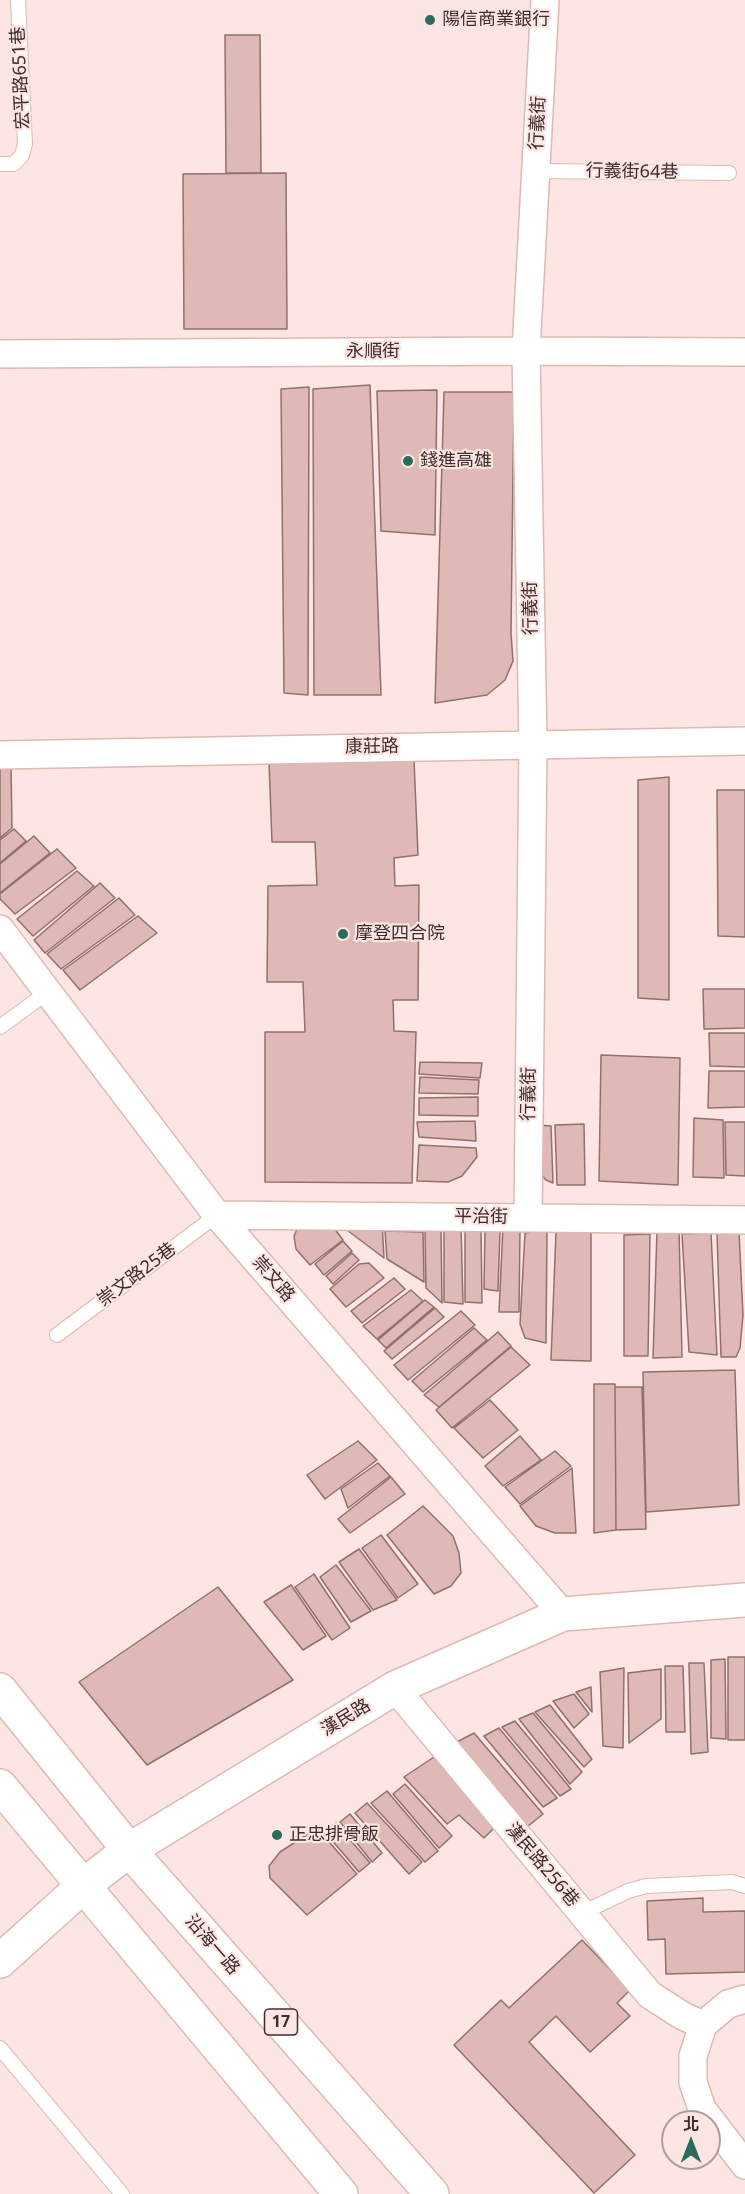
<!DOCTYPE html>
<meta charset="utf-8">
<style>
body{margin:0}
#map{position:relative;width:745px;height:2194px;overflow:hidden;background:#fce5e2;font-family:"Noto Sans","Noto Sans TC",sans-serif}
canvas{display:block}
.north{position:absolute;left:661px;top:2110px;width:60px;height:60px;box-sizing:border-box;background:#fce5e2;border:2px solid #b09c99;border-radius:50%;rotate:0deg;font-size:16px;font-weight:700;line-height:24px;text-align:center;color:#3d2e2c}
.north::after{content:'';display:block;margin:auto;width:21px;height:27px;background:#296c5d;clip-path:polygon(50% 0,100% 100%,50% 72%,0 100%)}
</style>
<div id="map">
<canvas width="745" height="2194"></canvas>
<div class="north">北</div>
</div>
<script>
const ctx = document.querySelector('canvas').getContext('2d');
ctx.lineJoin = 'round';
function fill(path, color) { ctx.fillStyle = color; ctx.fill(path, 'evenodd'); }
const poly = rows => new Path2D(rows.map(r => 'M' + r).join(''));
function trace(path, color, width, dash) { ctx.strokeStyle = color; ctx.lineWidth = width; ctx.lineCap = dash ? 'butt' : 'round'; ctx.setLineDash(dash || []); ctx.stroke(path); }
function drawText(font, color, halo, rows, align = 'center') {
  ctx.font = font + ' "Noto Sans","Noto Sans TC",sans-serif'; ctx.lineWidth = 4.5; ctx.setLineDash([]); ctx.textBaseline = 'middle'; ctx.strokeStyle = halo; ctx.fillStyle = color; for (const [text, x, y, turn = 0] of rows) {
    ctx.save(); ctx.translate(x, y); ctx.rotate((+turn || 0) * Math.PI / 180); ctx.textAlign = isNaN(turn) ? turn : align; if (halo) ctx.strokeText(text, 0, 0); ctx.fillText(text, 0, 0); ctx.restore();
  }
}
const building = poly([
 [225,35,260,35,261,173,226,173,225,35],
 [286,173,287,329,184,329,183,174,286,173],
 [370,385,381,695,314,695,313,389,370,385],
 [309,387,308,695,284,693,281,389,309,387],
 [437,390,435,535,381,531,377,391,437,390],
 [444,392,514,392,511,634,513,661,505,680,487,695,435,703,444,392],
 [414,760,418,855,394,858,395,886,419,885,418,1000,393,1000,394,1031,416,1032,412,1183,265,1182,265,1032,305,1032,303,982,267,982,268,886,317,885,315,842,272,842,269,762,414,760],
 [11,766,12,828,0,838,0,767,11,766],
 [669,777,669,1000,638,998,638,780,669,777],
 [717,790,745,790,745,937,718,936,717,790],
 [14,829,26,841,0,863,0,840,14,829],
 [34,836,50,853,0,893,0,864,34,836],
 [57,849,76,868,15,914,0,899,0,894,57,849],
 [77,871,94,886,33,936,17,919,77,871],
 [100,883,115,898,45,953,34,940,100,883],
 [119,898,135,915,61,969,47,954,119,898],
 [138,916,157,933,80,990,63,970,138,916],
 [703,989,745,989,745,1028,704,1029,703,989],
 [709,1033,745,1033,745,1067,710,1066,709,1033],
 [601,1055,680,1058,678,1185,599,1181,601,1055],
 [420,1062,482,1063,480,1078,419,1074,420,1062],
 [709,1071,745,1071,745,1107,708,1108,709,1071],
 [420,1077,479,1080,478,1094,419,1093,420,1077],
 [478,1097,478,1116,419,1115,419,1098,478,1097],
 [694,1118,723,1120,724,1178,693,1177,694,1118],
 [475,1121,476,1141,419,1137,417,1122,475,1121],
 [725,1122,745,1122,745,1176,726,1175,725,1122],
 [584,1124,585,1185,557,1185,555,1125,584,1124],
 [538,1125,551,1126,553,1183,546,1180,539,1172,538,1125],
 [419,1145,476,1148,477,1157,462,1176,448,1182,417,1181,419,1145],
 [328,1220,343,1240,310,1265,296,1249,294,1236,298,1227,328,1220],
 [335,1221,382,1222,384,1258,335,1221],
 [444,1226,461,1226,463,1304,444,1302,444,1226],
 [465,1226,481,1227,482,1303,465,1302,465,1226],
 [503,1227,520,1229,519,1312,499,1312,503,1227],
 [425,1229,441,1229,442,1303,426,1288,425,1229],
 [485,1230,500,1231,498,1291,484,1289,485,1230],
 [547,1230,546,1343,525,1338,520,1324,525,1233,547,1230],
 [657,1230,679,1230,682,1357,653,1358,657,1230],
 [385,1231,423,1232,424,1282,387,1259,385,1231],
 [591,1231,591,1361,551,1360,556,1232,591,1231],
 [739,1232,743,1315,740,1348,736,1357,721,1357,717,1233,739,1232],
 [711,1233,717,1355,689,1352,682,1234,711,1233],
 [650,1234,648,1356,624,1356,624,1235,650,1234],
 [343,1241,352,1251,324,1275,315,1264,343,1241],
 [352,1253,359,1260,333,1284,326,1276,352,1253],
 [369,1263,384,1278,346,1307,330,1289,359,1264,369,1263],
 [394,1278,405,1289,362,1323,351,1311,394,1278],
 [411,1290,423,1301,377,1339,363,1326,411,1290],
 [425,1300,434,1307,386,1348,378,1340,425,1300],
 [435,1308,444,1317,392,1359,384,1351,435,1308],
 [461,1311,475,1325,408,1380,394,1365,461,1311],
 [474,1328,487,1340,423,1392,412,1381,474,1328],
 [498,1332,511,1346,439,1407,424,1395,498,1332],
 [511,1347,530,1365,452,1428,436,1410,511,1347],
 [735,1370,739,1505,646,1512,643,1372,735,1370],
 [594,1384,615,1384,616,1530,594,1533,594,1384],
 [615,1387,642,1387,646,1529,616,1530,615,1387],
 [490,1400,518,1430,483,1458,454,1428,490,1400],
 [520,1436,541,1460,503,1486,485,1466,520,1436],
 [358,1441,377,1460,325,1499,307,1475,358,1441],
 [555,1451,571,1466,520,1504,505,1487,555,1451],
 [378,1463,390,1476,348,1508,341,1489,378,1463],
 [572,1468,576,1533,555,1533,536,1526,520,1506,572,1468],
 [391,1477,405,1494,350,1533,338,1519,391,1477],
 [423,1506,453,1536,459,1553,461,1573,451,1586,434,1594,387,1535,423,1506],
 [381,1535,418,1584,398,1598,362,1548,381,1535],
 [359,1549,397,1600,373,1610,339,1562,359,1549],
 [336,1565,371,1611,351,1622,320,1577,336,1565],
 [314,1574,350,1628,332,1640,295,1587,314,1574],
 [291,1585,326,1636,303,1650,264,1602,291,1585],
 [218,1587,293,1680,147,1765,79,1682,218,1587],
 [728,1657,745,1657,745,1740,728,1740,728,1657],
 [725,1659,726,1739,711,1738,711,1660,725,1659],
 [689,1663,704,1663,708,1752,691,1754,689,1663],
 [665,1666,683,1666,685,1732,666,1732,665,1666],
 [624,1668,623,1748,603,1746,600,1672,624,1668],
 [661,1669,661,1719,629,1743,628,1673,661,1669],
 [591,1687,592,1712,576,1692,591,1687],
 [574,1694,589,1714,574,1728,553,1701,574,1694],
 [550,1705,592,1759,584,1767,535,1712,550,1705],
 [533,1713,582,1772,570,1784,519,1719,533,1713],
 [515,1721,571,1789,560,1796,502,1727,515,1721],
 [499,1728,557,1798,543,1807,484,1736,499,1728],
 [474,1733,543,1814,527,1827,455,1743,474,1733],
 [434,1757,499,1823,484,1838,459,1815,447,1824,404,1777,434,1757],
 [405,1784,452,1836,439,1848,393,1794,405,1784],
 [387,1791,438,1851,425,1862,371,1803,387,1791],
 [367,1803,422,1862,409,1874,355,1813,367,1803],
 [350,1814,382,1853,372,1862,340,1822,350,1814],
 [336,1823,370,1863,359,1872,324,1831,336,1823],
 [317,1828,357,1874,307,1915,270,1878,269,1866,280,1852,317,1828],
 [703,1898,703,1912,745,1911,745,1972,666,1974,665,1939,648,1940,647,1901,703,1898],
 [582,1940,630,1990,617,2003,630,2016,590,2052,556,2016,529,2042,635,2155,594,2193,454,2045,501,2000,509,2008,582,1940]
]);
fill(building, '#dfb9b5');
trace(building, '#92706c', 1.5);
const service = poly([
 [0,164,14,164,22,155,25,144,18,0],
 [536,171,729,173],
 [0,1027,48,992],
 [57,1335,217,1215],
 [582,1913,628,1891,646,1886,732,1882,745,1886],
 [0,2048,122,2194]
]);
const minor = poly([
 [0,354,526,351,745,352],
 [0,755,745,741],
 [0,929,217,1215,563,1614],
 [217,1215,745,1220],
 [528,1217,533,744,526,351,545,0],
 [395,1688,650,1995,683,2016,703,2025],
 [703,2025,693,2056,693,2082,702,2109,745,2165],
 [703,2025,728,2004,745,1999]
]);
const tertiary = poly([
 [0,1961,83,1886,129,1850,395,1688,563,1614,745,1600]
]);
const primary = poly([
 [0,1690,129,1850,432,2194],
 [0,1786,341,2194]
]);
trace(service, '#deb9b4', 16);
trace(minor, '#deb9b4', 30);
trace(tertiary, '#deb9b4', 36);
trace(primary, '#deb9b4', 36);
trace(service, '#fff', 14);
trace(minor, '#fff', 27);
trace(tertiary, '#fff', 33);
trace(primary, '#fff', 33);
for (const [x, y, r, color] of [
 [430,20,6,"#296c5d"],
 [408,461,6,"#296c5d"],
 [343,934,6,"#296c5d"],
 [277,1835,6,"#296c5d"]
]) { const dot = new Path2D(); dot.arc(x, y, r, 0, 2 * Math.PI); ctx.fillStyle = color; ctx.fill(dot); trace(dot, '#fce5e2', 2); }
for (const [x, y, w] of [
 [281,2022,33]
]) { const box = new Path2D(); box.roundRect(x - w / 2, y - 13, w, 26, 4.5); ctx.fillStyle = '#fce5e2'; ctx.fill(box); trace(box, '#3d2e2c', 1.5); }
drawText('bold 16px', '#3d2e2c', null, [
 ["17",281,2022]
]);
drawText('18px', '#3d2e2c', '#fce5e2', [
 ["陽信商業銀行",442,20],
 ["錢進高雄",420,461],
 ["摩登四合院",355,934],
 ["正忠排骨飯",289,1835]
], 'left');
drawText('18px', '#3d2e2c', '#fce5e2', [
 ["宏平路651巷",21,78,-93],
 ["行義街",538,123,-87],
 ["行義街64巷",632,172,1],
 ["永順街",373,352],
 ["行義街",531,608,-91],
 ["康莊路",372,747,-1],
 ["行義街",529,1094,-89],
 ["平治街",481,1217,1],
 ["崇文路25巷",137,1275,-37],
 ["崇文路",273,1279,49],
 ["漢民路",346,1718,-31],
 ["漢民路256巷",542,1865,50],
 ["沿海一路",212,1945,49]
]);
</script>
